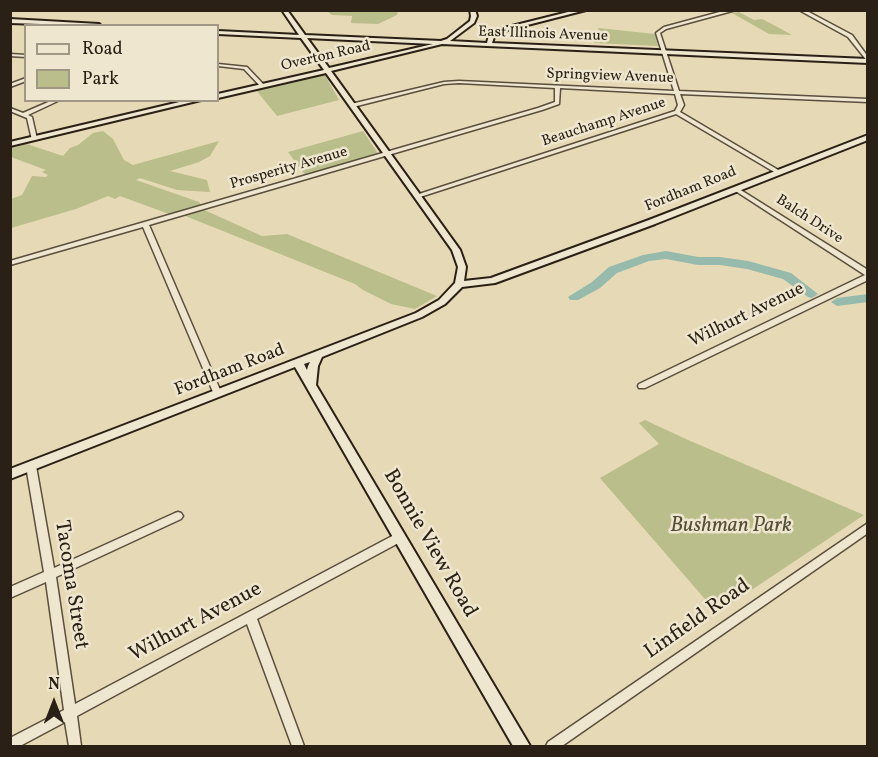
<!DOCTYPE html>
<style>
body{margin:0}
#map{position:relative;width:878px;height:757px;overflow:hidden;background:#e6d9b5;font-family:Vollkorn,serif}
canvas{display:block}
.frame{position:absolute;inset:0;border:12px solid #2b2015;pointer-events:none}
.legend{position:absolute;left:24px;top:24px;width:195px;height:78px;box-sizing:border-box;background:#efe6cf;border:2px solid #a19785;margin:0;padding:8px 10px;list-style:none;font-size:18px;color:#2b2015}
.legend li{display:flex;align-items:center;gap:12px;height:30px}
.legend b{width:30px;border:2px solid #a19785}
.north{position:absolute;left:24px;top:673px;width:60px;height:60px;-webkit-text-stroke:4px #efe6cf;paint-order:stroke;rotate:0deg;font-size:16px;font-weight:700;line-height:24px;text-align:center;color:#2b2015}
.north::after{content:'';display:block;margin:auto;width:21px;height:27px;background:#2b2015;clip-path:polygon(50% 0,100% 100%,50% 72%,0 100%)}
</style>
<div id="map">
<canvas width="878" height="757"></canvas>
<div class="frame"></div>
<ul class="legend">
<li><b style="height:8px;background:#efe6cf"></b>Road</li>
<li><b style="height:16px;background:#babe8a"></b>Park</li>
</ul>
<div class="north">N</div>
</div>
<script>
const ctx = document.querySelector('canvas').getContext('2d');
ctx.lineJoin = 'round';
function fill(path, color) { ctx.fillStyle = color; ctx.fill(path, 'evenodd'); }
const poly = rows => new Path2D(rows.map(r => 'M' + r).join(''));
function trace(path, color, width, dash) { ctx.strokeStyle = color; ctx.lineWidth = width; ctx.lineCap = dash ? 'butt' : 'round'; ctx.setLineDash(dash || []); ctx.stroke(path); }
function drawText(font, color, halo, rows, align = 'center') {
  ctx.font = font + ' Vollkorn,serif'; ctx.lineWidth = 5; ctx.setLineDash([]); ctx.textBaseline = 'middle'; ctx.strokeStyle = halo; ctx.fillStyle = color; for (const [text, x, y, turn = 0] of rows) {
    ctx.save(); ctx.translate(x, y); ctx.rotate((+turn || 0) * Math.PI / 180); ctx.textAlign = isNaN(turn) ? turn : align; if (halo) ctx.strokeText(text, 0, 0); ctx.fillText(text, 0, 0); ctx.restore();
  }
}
fill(poly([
 [327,11,398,11,397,15,378,24,351,23,352,16,332,15],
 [739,12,754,20,762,19,770,23,792,35,769,34,732,13],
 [598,28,655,34,658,46,594,43,594,41,601,41],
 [322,75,325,75,339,100,277,116,256,90],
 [103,131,113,139,124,160,133,165,219,141,210,156,199,162,170,171,207,180,210,192,177,190,140,178,136,180,199,202,201,205,169,214,120,196,115,199,108,196,76,209,11,228,11,199,22,195,32,176,46,177,48,175,42,172,46,170,11,157,11,148,27,144,63,156,70,148,78,145,93,133],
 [363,131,379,155,306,176,288,152],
 [202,209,262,236,287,234,437,296,415,309,391,304,363,290,355,284,183,215],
 [645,420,688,440,864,515,717,613,600,478,659,444,639,423]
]), '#babe8a');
fill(poly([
 [666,251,698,257,720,257,748,261,791,273,818,294,812,298,808,297,783,279,747,269,720,265,698,265,666,259,649,261,617,273,600,288,578,300,570,300,568,297,592,282,609,267,643,255,666,251],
 [868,294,868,302,837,306,831,302,837,298,868,294]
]), '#96baac');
const street = poly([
 [727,10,736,10,666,29,660,33,679,91,868,99,868,102,680,94,684,105,680,112,780,171,780,173,776,173,676,114,420,197,416,197,416,195,675,111,678,105,675,94,560,88,559,104,542,110,149,225,221,392,220,394,214,394,213,392,143,227,10,265,10,261,538,108,555,102,555,88,459,83,444,84,353,107,350,105,351,104,444,82,459,81,674,91,656,33,664,27,727,10],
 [799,10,805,10,852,35,868,57,868,62,848,37,799,10],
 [10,54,26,55,26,57,10,56,10,54],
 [218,64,247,67,265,86,261,87,244,69,218,66,218,64],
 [26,78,26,81,10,87,10,84,26,78],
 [53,100,60,100,28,115,32,117,37,139,32,140,27,118,10,111,10,108,23,113,53,100],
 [736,187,868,270,868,280,645,388,639,388,638,386,639,384,865,275,734,190,733,189,736,187],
 [31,462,34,463,36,466,54,568,175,513,178,512,181,513,183,516,181,519,56,577,75,704,396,534,400,532,404,534,405,537,404,540,257,619,304,746,292,746,247,624,77,716,81,746,69,746,65,722,20,746,10,746,10,738,64,710,46,582,10,598,10,587,44,572,26,466,28,463,31,462],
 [868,523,868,533,562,746,546,746,548,742,868,523]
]);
const secondary = poly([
 [282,10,287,10,305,35,441,41,447,39,470,21,471,16,470,10,475,10,477,16,474,23,450,41,487,43,489,35,496,30,576,10,586,10,500,32,494,37,492,43,868,59,868,63,442,44,331,71,460,250,466,267,464,281,491,278,649,220,868,135,868,140,655,224,495,283,462,287,445,304,422,317,322,357,318,366,316,385,530,746,513,746,295,367,10,479,10,469,416,313,439,300,455,283,458,267,452,250,326,73,218,98,218,94,324,70,301,38,218,34,218,31,299,35,282,10],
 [307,38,433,44,329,68,307,38],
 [310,362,308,366,307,370,304,364,310,362],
 [10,19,99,24,101,26,10,23,10,19],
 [188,100,201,100,10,146,10,142,188,100]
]);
trace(street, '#5a4e3d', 3);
trace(secondary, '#2b2015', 4);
fill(street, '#efe6cf');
fill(secondary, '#efe6cf');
drawText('15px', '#2b2015', '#efe6cf', [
 ["East Illinois Avenue",543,35,2],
 ["Overton Road",326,57,-13],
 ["Springview Avenue",610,77,2],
 ["Beauchamp Avenue",604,123,-18],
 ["Prosperity Avenue",289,169,-16],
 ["Fordham Road",691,190,-22],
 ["Balch Drive",809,220,33]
]);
drawText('18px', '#2b2015', '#efe6cf', [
 ["Wilhurt Avenue",747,316,-26],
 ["Fordham Road",230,371,-21]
]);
drawText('italic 21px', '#564f38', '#efe6cf', [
 ["Bushman Park",731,527]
]);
drawText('21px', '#2b2015', '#efe6cf', [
 ["Bonnie View Road",429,544,60],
 ["Tacoma Street",70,585,81],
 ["Linfield Road",698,620,-35],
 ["Wilhurt Avenue",196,623,-28]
]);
</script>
